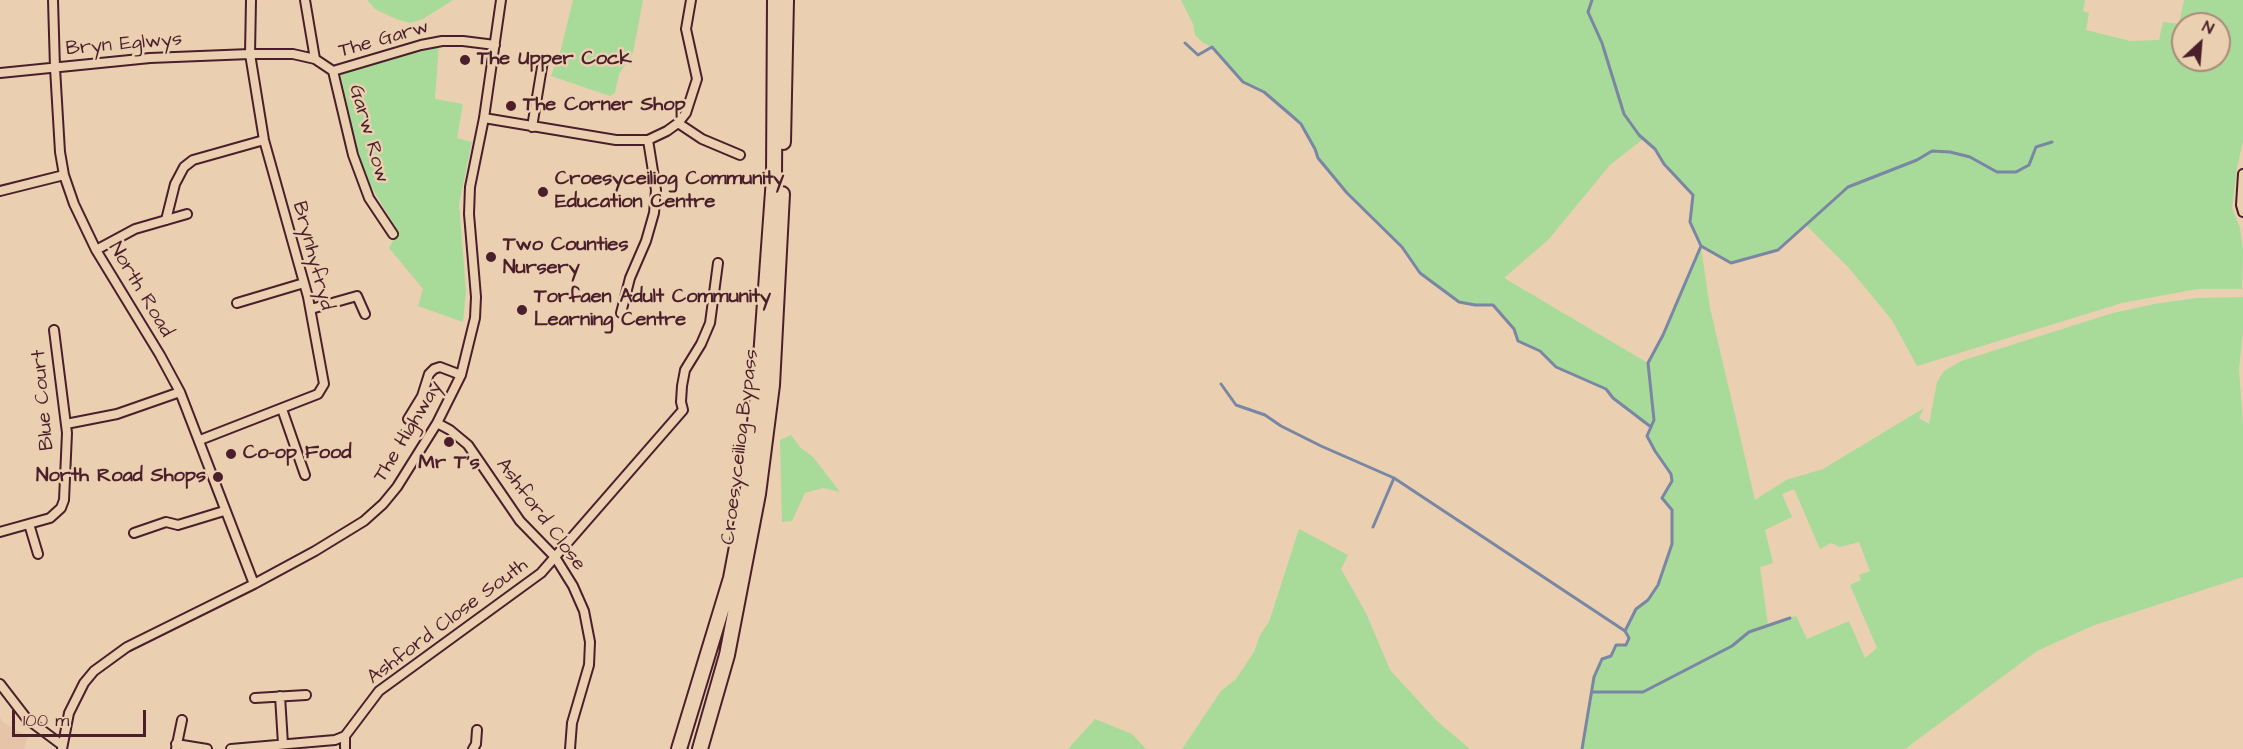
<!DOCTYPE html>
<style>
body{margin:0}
#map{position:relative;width:2243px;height:749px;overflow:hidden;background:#ead0b1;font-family:"Architects Daughter",sans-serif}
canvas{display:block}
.north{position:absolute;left:2171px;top:12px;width:60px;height:60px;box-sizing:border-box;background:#ead0b1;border:2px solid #aa897b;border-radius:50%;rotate:26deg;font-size:16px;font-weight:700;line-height:24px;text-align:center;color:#4a1f2b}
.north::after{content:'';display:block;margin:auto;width:21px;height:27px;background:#4a1f2b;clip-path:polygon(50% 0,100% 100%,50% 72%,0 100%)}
.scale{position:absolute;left:12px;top:710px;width:134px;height:27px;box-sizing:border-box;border:3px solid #4a1f2b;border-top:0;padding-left:8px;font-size:18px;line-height:21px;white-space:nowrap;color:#4a1f2b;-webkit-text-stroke:4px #ead0b1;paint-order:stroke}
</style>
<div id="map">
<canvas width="2243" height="749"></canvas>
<div class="north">N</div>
<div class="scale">100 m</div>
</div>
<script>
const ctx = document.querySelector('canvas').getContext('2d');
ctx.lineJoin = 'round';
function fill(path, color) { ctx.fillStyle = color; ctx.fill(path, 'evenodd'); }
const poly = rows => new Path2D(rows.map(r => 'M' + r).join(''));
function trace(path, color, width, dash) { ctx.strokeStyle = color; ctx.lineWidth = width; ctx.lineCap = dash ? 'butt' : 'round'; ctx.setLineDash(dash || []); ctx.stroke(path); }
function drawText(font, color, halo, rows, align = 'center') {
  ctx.font = font + ' "Architects Daughter",sans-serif'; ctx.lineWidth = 5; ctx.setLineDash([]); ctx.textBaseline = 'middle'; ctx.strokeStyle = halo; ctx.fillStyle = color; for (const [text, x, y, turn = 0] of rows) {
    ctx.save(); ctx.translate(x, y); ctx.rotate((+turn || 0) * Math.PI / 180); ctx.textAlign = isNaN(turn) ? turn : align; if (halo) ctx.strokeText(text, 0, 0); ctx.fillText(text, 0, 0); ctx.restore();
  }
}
fill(poly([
 [0,718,4,723,28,736,24,749,0,749]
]), '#e6c4a8');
fill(poly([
 [367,0,453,0,423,19,410,23,396,19,375,9],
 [573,0,643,0,633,53,619,74,615,93,610,96,551,76,561,49],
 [1181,0,2085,0,2083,11,2089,13,2086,30,2130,41,2159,40,2163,22,2179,24,2184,0,2243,0,2243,141,2237,168,2232,208,2240,228,2243,250,2242,289,2197,289,2122,303,1917,366,1892,320,1848,267,1806,225,1778,250,1731,263,1701,247,1710,308,1755,500,1786,480,1823,469,1924,408,1919,418,1929,424,1937,382,1944,371,1961,361,2113,313,2154,304,2197,298,2243,297,2243,330,2239,370,2243,424,2243,577,2092,626,2037,651,1905,749,1582,749,1594,677,1602,659,1611,656,1616,645,1626,645,1629,638,1625,631,1636,609,1648,600,1658,585,1672,544,1672,510,1662,498,1672,481,1671,474,1655,451,1647,436,1651,427,1613,398,1606,389,1556,367,1540,351,1518,341,1514,329,1493,305,1475,305,1459,302,1420,273,1402,247,1347,193,1318,158,1315,149,1301,124,1264,92,1243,82,1212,47,1203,43,1195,35,1193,24],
 [2183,24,2219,24,2219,60,2183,60],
 [1643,139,1655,149,1664,164,1693,195,1690,222,1701,246,1663,335,1648,363,1504,278,1548,240,1610,165],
 [1794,489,1820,549,1831,543,1840,547,1859,542,1870,571,1859,575,1861,580,1850,585,1877,648,1865,658,1849,621,1807,639,1796,616,1768,625,1760,567,1773,563,1765,530,1792,517,1782,494],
 [439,44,435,99,463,104,457,138,472,142,459,204,466,291,463,322,418,306,423,289,389,248,398,231,361,170,340,71],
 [791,435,801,448,813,457,840,492,823,488,805,493,792,521,782,522,780,440],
 [1299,529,1348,555,1341,569,1366,613,1390,670,1437,721,1470,749,1182,749,1221,691,1236,679,1254,652,1260,635,1269,622],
 [1095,719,1132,734,1146,749,1068,749]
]), '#a8da9a');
trace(poly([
 [1185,43,1198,55,1212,47,1243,82,1264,92,1292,116,1301,124,1315,149,1318,158,1347,193,1402,247,1420,273,1459,302,1475,305,1493,305,1514,329,1518,341,1540,351,1556,367,1606,389,1613,398,1651,427],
 [1701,246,1731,263,1778,250,1848,187,1917,160,1932,151,1950,152,1970,157,1997,172,2016,172,2029,165,2036,147,2052,142],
 [1221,384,1236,405,1265,415,1281,426,1321,446,1394,478,1625,631],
 [1373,527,1394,478],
 [1593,692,1643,692,1732,646,1749,632,1790,618],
 [1582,749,1594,677,1602,659,1611,656,1616,645,1626,645,1629,638,1625,631,1636,609,1648,600,1658,585,1672,544,1672,510,1662,498,1672,481,1671,474,1655,451,1647,436,1654,420,1648,363,1663,335,1701,246,1690,222,1693,195,1664,164,1655,149,1639,135,1624,114,1602,43,1588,12,1592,0]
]), '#7986a4', 3);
const street = poly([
 [53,0,55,68,60,152,64,175,74,204,96,250,160,355,180,392,254,584],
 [305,0,315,59],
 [333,71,353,155,369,198,393,234],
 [0,73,150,58,250,54,293,54,315,59,333,71,421,45,442,41,463,41,495,45],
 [484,118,616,140,648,140,667,131,678,123,686,113,697,79,686,29,691,0],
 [678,123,702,139,740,155],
 [532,127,543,61],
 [2243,174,2241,205,2243,212],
 [0,191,64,175],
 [166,220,175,184,184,167,193,160,264,140],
 [96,250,135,229,187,214],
 [237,303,304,283],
 [311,309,357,296,365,314],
 [621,313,630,278,646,241,654,213,656,190,648,140],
 [282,409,305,475],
 [408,419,422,396,429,374,434,369,440,367,461,375],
 [437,423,450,430,468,445,520,521,555,557,573,586,584,611,590,642,589,665,572,723,570,749],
 [66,424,117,414,180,392],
 [200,440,318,394,324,384,308,297,264,140,250,54,251,0],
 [29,524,38,554],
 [0,532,50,518,61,508,64,500,67,433,54,330],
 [134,533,166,522,178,525,224,511],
 [0,684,27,719,62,745],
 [280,696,283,744],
 [255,698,306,695],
 [345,736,345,749],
 [176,744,207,749],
 [62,749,69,713,84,683,94,671,127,647,254,584,315,551,364,521,383,504,397,487,437,423,461,375,475,318,476,297,469,214,470,187,484,118,501,0],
 [176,749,182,720],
 [231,749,335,740,345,736,379,691,541,573,683,410,681,402,682,386,685,370,701,344,710,323,718,263],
 [473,749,476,744,477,730]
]);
const highway = poly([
 [783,142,786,0],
 [679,749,731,578,748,488,759,385,774,178,775,0],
 [700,749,727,655,758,494,772,385,782,194]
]);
trace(street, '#4a1f2b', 12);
trace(highway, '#4a1f2b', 18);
trace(street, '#ead0b1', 8);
trace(highway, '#ead0b1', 14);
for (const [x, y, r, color] of [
 [465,60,6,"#4a1f2b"],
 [511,106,6,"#4a1f2b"],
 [543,192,6,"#4a1f2b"],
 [491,257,6,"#4a1f2b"],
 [522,310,6,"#4a1f2b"],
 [449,442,6,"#4a1f2b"],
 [231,454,6,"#4a1f2b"],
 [218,477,6,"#4a1f2b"]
]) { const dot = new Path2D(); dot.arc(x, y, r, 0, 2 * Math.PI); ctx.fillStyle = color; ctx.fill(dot); trace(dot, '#ead0b1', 2); }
drawText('20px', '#4a1f2b', '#ead0b1', [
 ["The Garw",384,40,-16],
 ["Bryn Eglwys",124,45,-5],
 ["Garw Row",368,134,74],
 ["Brynhyfryd",312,256,75],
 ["North Road",140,290,59],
 ["Blue Court",44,400,-95],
 ["The Highway",409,432,-59],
 ["Croesyceiliog Bypass",741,447,-83],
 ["Ashford Close",540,515,53],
 ["Ashford Close South",448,622,-37]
]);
drawText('bold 20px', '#4a1f2b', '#ead0b1', [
 ["The Upper Cock",477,60],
 ["The Corner Shop",523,106],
 ["Croesyceiliog Community",555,180],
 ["Education Centre",555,203],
 ["Two Counties",503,246],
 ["Nursery",503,269],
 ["Torfaen Adult Community",534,298],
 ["Learning Centre",534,321],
 ["Co-op Food",243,454],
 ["Mr T's",449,464,"center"],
 ["North Road Shops",206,477,"right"]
], 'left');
</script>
